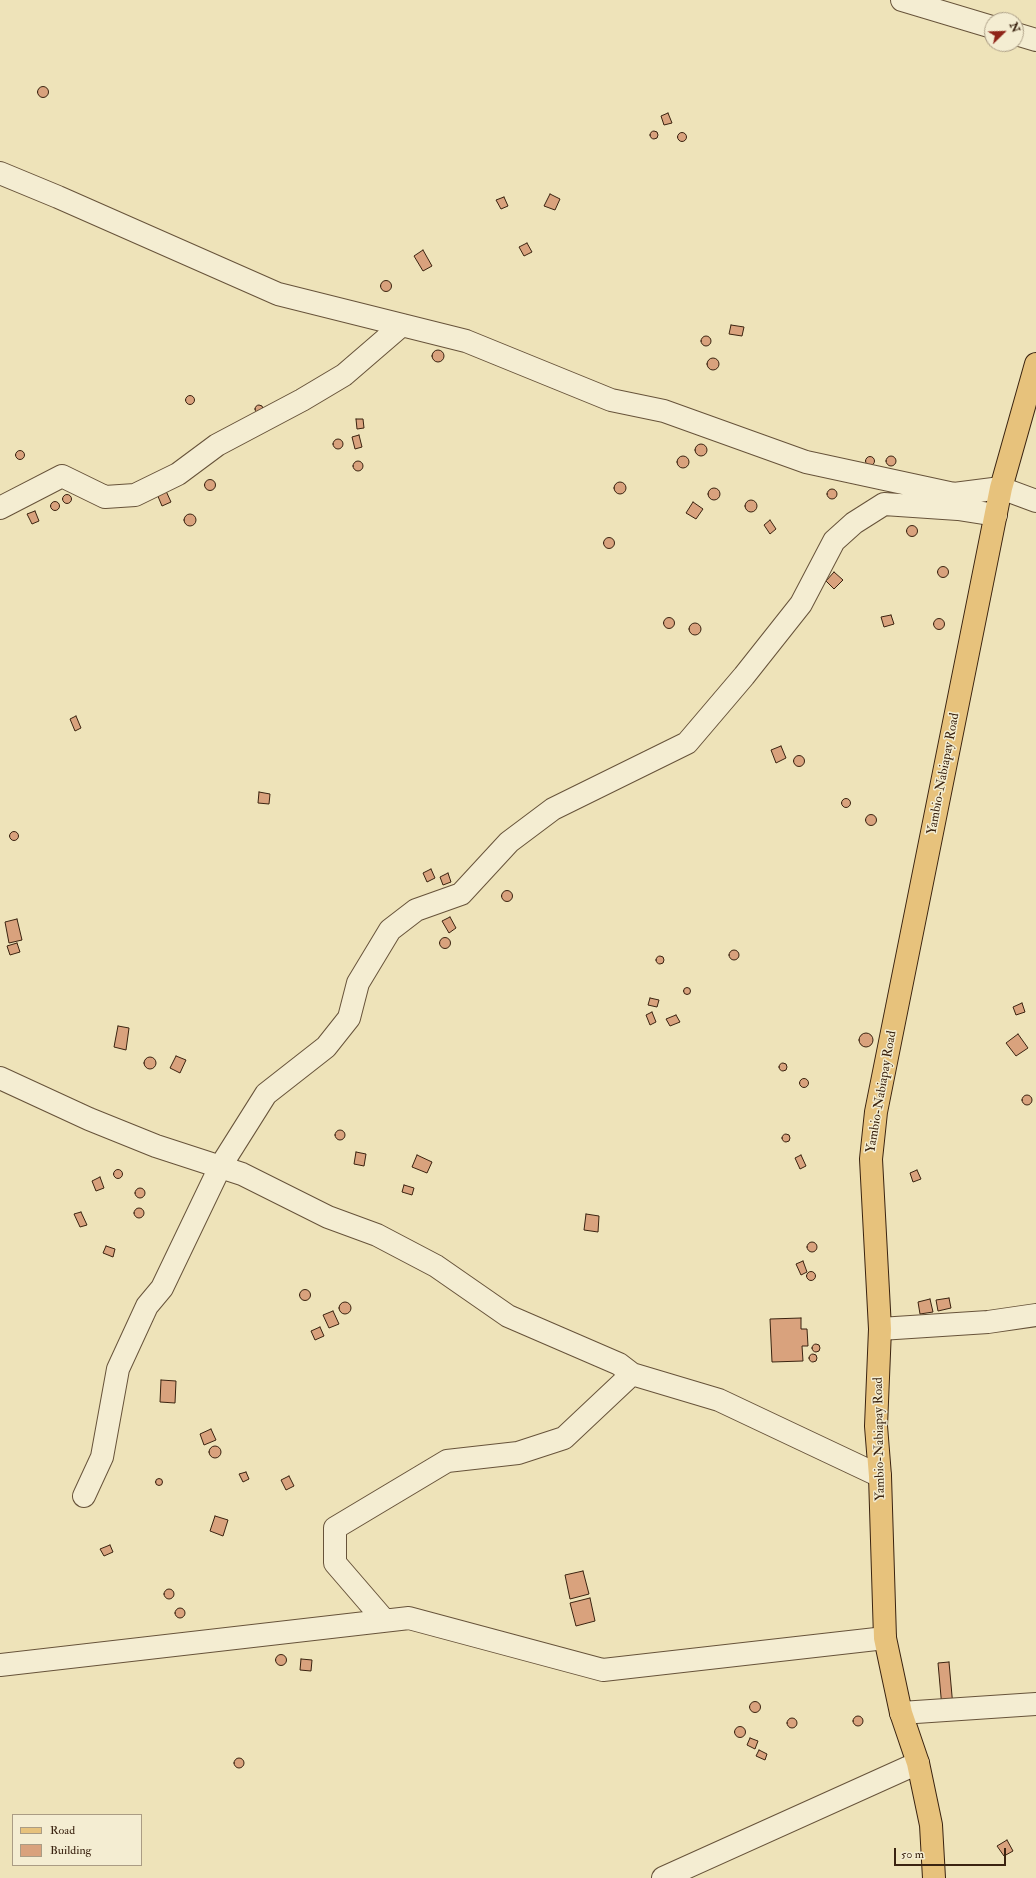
<!DOCTYPE html>
<style>
body{margin:0}
#map{position:relative;width:1036px;height:1878px;overflow:hidden;background:#eee3b9;font-family:"IM FELL Double Pica",serif}
canvas{display:block}
.legend{position:absolute;left:12px;top:1814px;width:130px;height:52px;box-sizing:border-box;background:#f4edd2;border:1px solid #aa9c84;margin:0;padding:5px 7px;list-style:none;font-size:12px;color:#3a2310}
.legend li{display:flex;align-items:center;gap:8px;height:20px}
.legend b{width:20px;border:1px solid #aa9c84}
.north{position:absolute;left:984px;top:12px;width:40px;height:40px;box-sizing:border-box;background:#f4edd2;border:1px solid #aa9c84;border-radius:50%;rotate:67deg;font-size:11px;font-weight:700;line-height:16px;text-align:center;color:#3a2310}
.north::after{content:'';display:block;margin:auto;width:14px;height:18px;background:#8f2418;clip-path:polygon(50% 0,100% 100%,50% 72%,0 100%)}
.scale{position:absolute;left:894px;top:1848px;width:112px;height:18px;box-sizing:border-box;border:2px solid #3a2310;border-top:0;padding-left:5px;font-size:12px;line-height:14px;white-space:nowrap;color:#3a2310;-webkit-text-stroke:3px #f4edd2;paint-order:stroke}
</style>
<div id="map">
<canvas width="1036" height="1878"></canvas>
<ul class="legend">
<li><b style="height:5px;background:#e7c27c"></b>Road</li>
<li><b style="height:11px;background:#d9a27d"></b>Building</li>
</ul>
<div class="north">N</div>
<div class="scale">50 m</div>
</div>
<script>
const ctx = document.querySelector('canvas').getContext('2d');
ctx.lineJoin = 'round';
function fill(path, color) { ctx.fillStyle = color; ctx.fill(path, 'evenodd'); }
const poly = rows => new Path2D(rows.map(r => 'M' + r).join(''));
function trace(path, color, width, dash) { ctx.strokeStyle = color; ctx.lineWidth = width; ctx.lineCap = dash ? 'butt' : 'round'; ctx.setLineDash(dash || []); ctx.stroke(path); }
function drawText(font, color, halo, rows, align = 'center') {
  ctx.font = font + ' "IM FELL Double Pica",serif'; ctx.lineWidth = 3; ctx.setLineDash([]); ctx.textBaseline = 'middle'; ctx.strokeStyle = halo; ctx.fillStyle = color; for (const [text, x, y, turn = 0] of rows) {
    ctx.save(); ctx.translate(x, y); ctx.rotate((+turn || 0) * Math.PI / 180); ctx.textAlign = isNaN(turn) ? turn : align; if (halo) ctx.strokeText(text, 0, 0); ctx.fillText(text, 0, 0); ctx.restore();
  }
}
const building = poly([
 '37.5 92a5.5 5.5 0 1 1 11 0a5.5 5.5 0 1 1-11 0Z',
 [668,113,672,123,664,125,661,116,668,113],
 '650 135a4 4 0 1 1 8 0a4 4 0 1 1-8 0Z',
 '677.5 137a4.5 4.5 0 1 1 9 0a4.5 4.5 0 1 1-9 0Z',
 [550,194,560,199,555,210,544,206,550,194],
 [504,197,508,206,501,209,496,200,504,197],
 [527,243,532,252,524,256,519,247,527,243],
 [423,250,432,266,423,271,414,256,423,250],
 '380.5 286a5.5 5.5 0 1 1 11 0a5.5 5.5 0 1 1-11 0Z',
 [731,325,744,327,742,336,729,334,731,325],
 '701 341a5 5 0 1 1 10 0a5 5 0 1 1-10 0Z',
 '432 356a6 6 0 1 1 12 0a6 6 0 1 1-12 0Z',
 '707 364a6 6 0 1 1 12 0a6 6 0 1 1-12 0Z',
 '185.5 400a4.5 4.5 0 1 1 9 0a4.5 4.5 0 1 1-9 0Z',
 '255 409a4 4 0 1 1 8 0a4 4 0 1 1-8 0Z',
 [356,419,363,419,364,428,357,429,356,419],
 [359,435,362,447,355,449,352,437,359,435],
 '333 444a5 5 0 1 1 10 0a5 5 0 1 1-10 0Z',
 '695 450a6 6 0 1 1 12 0a6 6 0 1 1-12 0Z',
 '15.5 455a4.5 4.5 0 1 1 9 0a4.5 4.5 0 1 1-9 0Z',
 '886 461a5 5 0 1 1 10 0a5 5 0 1 1-10 0Z',
 '677 462a6 6 0 1 1 12 0a6 6 0 1 1-12 0Z',
 '865.5 461a4.5 4.5 0 1 1 9 0a4.5 4.5 0 1 1-9 0Z',
 '353 466a5 5 0 1 1 10 0a5 5 0 1 1-10 0Z',
 '204.5 485a5.5 5.5 0 1 1 11 0a5.5 5.5 0 1 1-11 0Z',
 '614 488a6 6 0 1 1 12 0a6 6 0 1 1-12 0Z',
 '708 494a6 6 0 1 1 12 0a6 6 0 1 1-12 0Z',
 '827 494a5 5 0 1 1 10 0a5 5 0 1 1-10 0Z',
 [166,491,171,502,162,506,157,494,166,491],
 '62.5 499a4.5 4.5 0 1 1 9 0a4.5 4.5 0 1 1-9 0Z',
 '745 506a6 6 0 1 1 12 0a6 6 0 1 1-12 0Z',
 '50.5 506a4.5 4.5 0 1 1 9 0a4.5 4.5 0 1 1-9 0Z',
 [693,502,703,509,696,519,686,513,693,502],
 [35,511,39,521,32,524,27,514,35,511],
 '184 520a6 6 0 1 1 12 0a6 6 0 1 1-12 0Z',
 [770,520,776,529,770,534,764,525,770,520],
 '906.5 531a5.5 5.5 0 1 1 11 0a5.5 5.5 0 1 1-11 0Z',
 '603.5 543a5.5 5.5 0 1 1 11 0a5.5 5.5 0 1 1-11 0Z',
 '937.5 572a5.5 5.5 0 1 1 11 0a5.5 5.5 0 1 1-11 0Z',
 [834,572,843,580,834,589,826,581,834,572],
 [891,615,894,624,884,627,881,617,891,615],
 '663.5 623a5.5 5.5 0 1 1 11 0a5.5 5.5 0 1 1-11 0Z',
 '933.5 624a5.5 5.5 0 1 1 11 0a5.5 5.5 0 1 1-11 0Z',
 '689 629a6 6 0 1 1 12 0a6 6 0 1 1-12 0Z',
 [76,716,81,728,75,731,70,719,76,716],
 [781,746,786,758,776,763,771,750,781,746],
 '793.5 761a5.5 5.5 0 1 1 11 0a5.5 5.5 0 1 1-11 0Z',
 [259,792,270,794,269,804,258,803,259,792],
 '841.5 803a4.5 4.5 0 1 1 9 0a4.5 4.5 0 1 1-9 0Z',
 '865.5 820a5.5 5.5 0 1 1 11 0a5.5 5.5 0 1 1-11 0Z',
 '9.5 836a4.5 4.5 0 1 1 9 0a4.5 4.5 0 1 1-9 0Z',
 [431,869,435,878,427,882,423,873,431,869],
 [448,873,451,882,443,885,440,877,448,873],
 '501.5 896a5.5 5.5 0 1 1 11 0a5.5 5.5 0 1 1-11 0Z',
 [450,917,456,928,449,933,442,921,450,917],
 [17,919,22,940,9,943,5,922,17,919],
 '439.5 943a5.5 5.5 0 1 1 11 0a5.5 5.5 0 1 1-11 0Z',
 [17,943,20,952,10,955,7,946,17,943],
 '729 955a5 5 0 1 1 10 0a5 5 0 1 1-10 0Z',
 '656 960a4 4 0 1 1 8 0a4 4 0 1 1-8 0Z',
 '683.5 991a3.5 3.5 0 1 1 7 0a3.5 3.5 0 1 1-7 0Z',
 [650,998,659,1000,657,1007,648,1005,650,998],
 [1022,1003,1025,1012,1016,1015,1013,1007,1022,1003],
 [652,1012,656,1022,650,1025,646,1015,652,1012],
 [676,1015,680,1022,670,1026,666,1019,676,1015],
 [118,1026,129,1028,126,1050,114,1047,118,1026],
 '859 1040a7 7 0 1 1 14 0a7 7 0 1 1-14 0Z',
 [1018,1034,1028,1048,1016,1056,1006,1043,1018,1034],
 [176,1056,186,1060,180,1073,170,1068,176,1056],
 '144 1063a6 6 0 1 1 12 0a6 6 0 1 1-12 0Z',
 '779 1067a4 4 0 1 1 8 0a4 4 0 1 1-8 0Z',
 '799.5 1083a4.5 4.5 0 1 1 9 0a4.5 4.5 0 1 1-9 0Z',
 '1022 1100a5 5 0 1 1 10 0a5 5 0 1 1-10 0Z',
 '335 1135a5 5 0 1 1 10 0a5 5 0 1 1-10 0Z',
 '782 1138a4 4 0 1 1 8 0a4 4 0 1 1-8 0Z',
 [356,1152,366,1154,364,1166,354,1164,356,1152],
 [417,1155,432,1162,427,1173,412,1167,417,1155],
 [801,1155,806,1166,800,1169,795,1158,801,1155],
 '113.5 1174a4.5 4.5 0 1 1 9 0a4.5 4.5 0 1 1-9 0Z',
 [917,1170,921,1179,913,1182,910,1173,917,1170],
 [100,1177,104,1188,96,1191,92,1181,100,1177],
 [404,1185,414,1188,412,1195,402,1192,404,1185],
 '135 1193a5 5 0 1 1 10 0a5 5 0 1 1-10 0Z',
 '134 1213a5 5 0 1 1 10 0a5 5 0 1 1-10 0Z',
 [81,1212,87,1225,80,1227,74,1214,81,1212],
 [586,1214,599,1216,598,1232,584,1230,586,1214],
 '807 1247a5 5 0 1 1 10 0a5 5 0 1 1-10 0Z',
 [106,1246,115,1249,113,1257,103,1253,106,1246],
 [803,1261,807,1272,801,1275,796,1264,803,1261],
 '806.5 1276a4.5 4.5 0 1 1 9 0a4.5 4.5 0 1 1-9 0Z',
 '299.5 1295a5.5 5.5 0 1 1 11 0a5.5 5.5 0 1 1-11 0Z',
 [949,1298,951,1308,938,1311,936,1300,949,1298],
 [930,1299,933,1312,920,1314,918,1302,930,1299],
 '339 1308a6 6 0 1 1 12 0a6 6 0 1 1-12 0Z',
 [333,1311,339,1324,329,1328,323,1315,333,1311],
 [801,1318,801,1329,807,1329,808,1346,802,1346,803,1361,772,1362,770,1319,801,1318],
 [320,1327,324,1336,315,1340,311,1331,320,1327],
 '812 1348a4 4 0 1 1 8 0a4 4 0 1 1-8 0Z',
 '809 1358a4 4 0 1 1 8 0a4 4 0 1 1-8 0Z',
 [161,1380,176,1381,175,1403,160,1402,161,1380],
 [211,1429,216,1440,204,1445,200,1434,211,1429],
 '209 1452a6 6 0 1 1 12 0a6 6 0 1 1-12 0Z',
 [246,1472,249,1479,243,1482,239,1474,246,1472],
 [289,1476,294,1486,286,1490,281,1480,289,1476],
 '155.5 1482a3.5 3.5 0 1 1 7 0a3.5 3.5 0 1 1-7 0Z',
 [215,1516,228,1520,223,1536,210,1531,215,1516],
 [110,1545,113,1552,104,1556,100,1549,110,1545],
 [583,1571,589,1594,570,1599,565,1575,583,1571],
 '164 1594a5 5 0 1 1 10 0a5 5 0 1 1-10 0Z',
 [590,1598,595,1621,576,1626,570,1603,590,1598],
 '175 1613a5 5 0 1 1 10 0a5 5 0 1 1-10 0Z',
 '275.5 1660a5.5 5.5 0 1 1 11 0a5.5 5.5 0 1 1-11 0Z',
 [301,1659,312,1660,311,1671,300,1670,301,1659],
 [949,1662,953,1707,942,1708,938,1663,949,1662],
 '749.5 1707a5.5 5.5 0 1 1 11 0a5.5 5.5 0 1 1-11 0Z',
 '853 1721a5 5 0 1 1 10 0a5 5 0 1 1-10 0Z',
 '787 1723a5 5 0 1 1 10 0a5 5 0 1 1-10 0Z',
 '734.5 1732a5.5 5.5 0 1 1 11 0a5.5 5.5 0 1 1-11 0Z',
 [750,1738,758,1741,755,1749,747,1745,750,1738],
 [759,1750,767,1754,765,1760,756,1756,759,1750],
 '234 1763a5 5 0 1 1 10 0a5 5 0 1 1-10 0Z',
 [1007,1840,1013,1851,1004,1856,997,1846,1007,1840]
]);
fill(building, '#d9a27d');
trace(building, '#3a2310', 1);
const minor = poly([
 [902,0,992,27],
 [1016,34,1036,40],
 [0,173,58,197,278,294,466,341,611,400,664,411,806,462,954,494,1001,488,1036,501],
 [0,508,62,476,105,497,135,495,178,474,217,445,302,400,344,375,402,325],
 [0,1078,89,1119,156,1146,242,1174,328,1217,377,1235,436,1266,508,1316,619,1364,632,1374,719,1400,880,1476],
 [880,1329,988,1322,1036,1315],
 [84,1496,102,1457,118,1369,147,1306,162,1288,220,1167,266,1094,326,1047,349,1018,358,983,390,930,416,910,461,894,509,842,553,809,687,743,744,676,801,604,834,541,854,523,884,504,958,509,996,515],
 [385,1621,335,1563,335,1528,447,1461,518,1453,564,1438,632,1374],
 [0,1665,409,1618,603,1670,885,1638],
 [901,1713,1036,1704],
 [663,1878,918,1763]
]);
const major = poly([
 [934,1878,931,1825,918,1763,901,1713,885,1638,880,1476,876,1426,880,1329,871,1159,876,1112,1001,488,1036,364]
]);
trace(minor, '#67533a', 24);
trace(major, '#3a2310', 24);
trace(minor, '#f4edd2', 22);
trace(major, '#e7c27c', 22);
drawText('13px', '#3a2310', '#f4edd2', [
 ["Yambio-Nabiapay Road",944,774,-79],
 ["Yambio-Nabiapay Road",882,1092,-80],
 ["Yambio-Nabiapay Road",880,1439,-91]
]);
</script>
